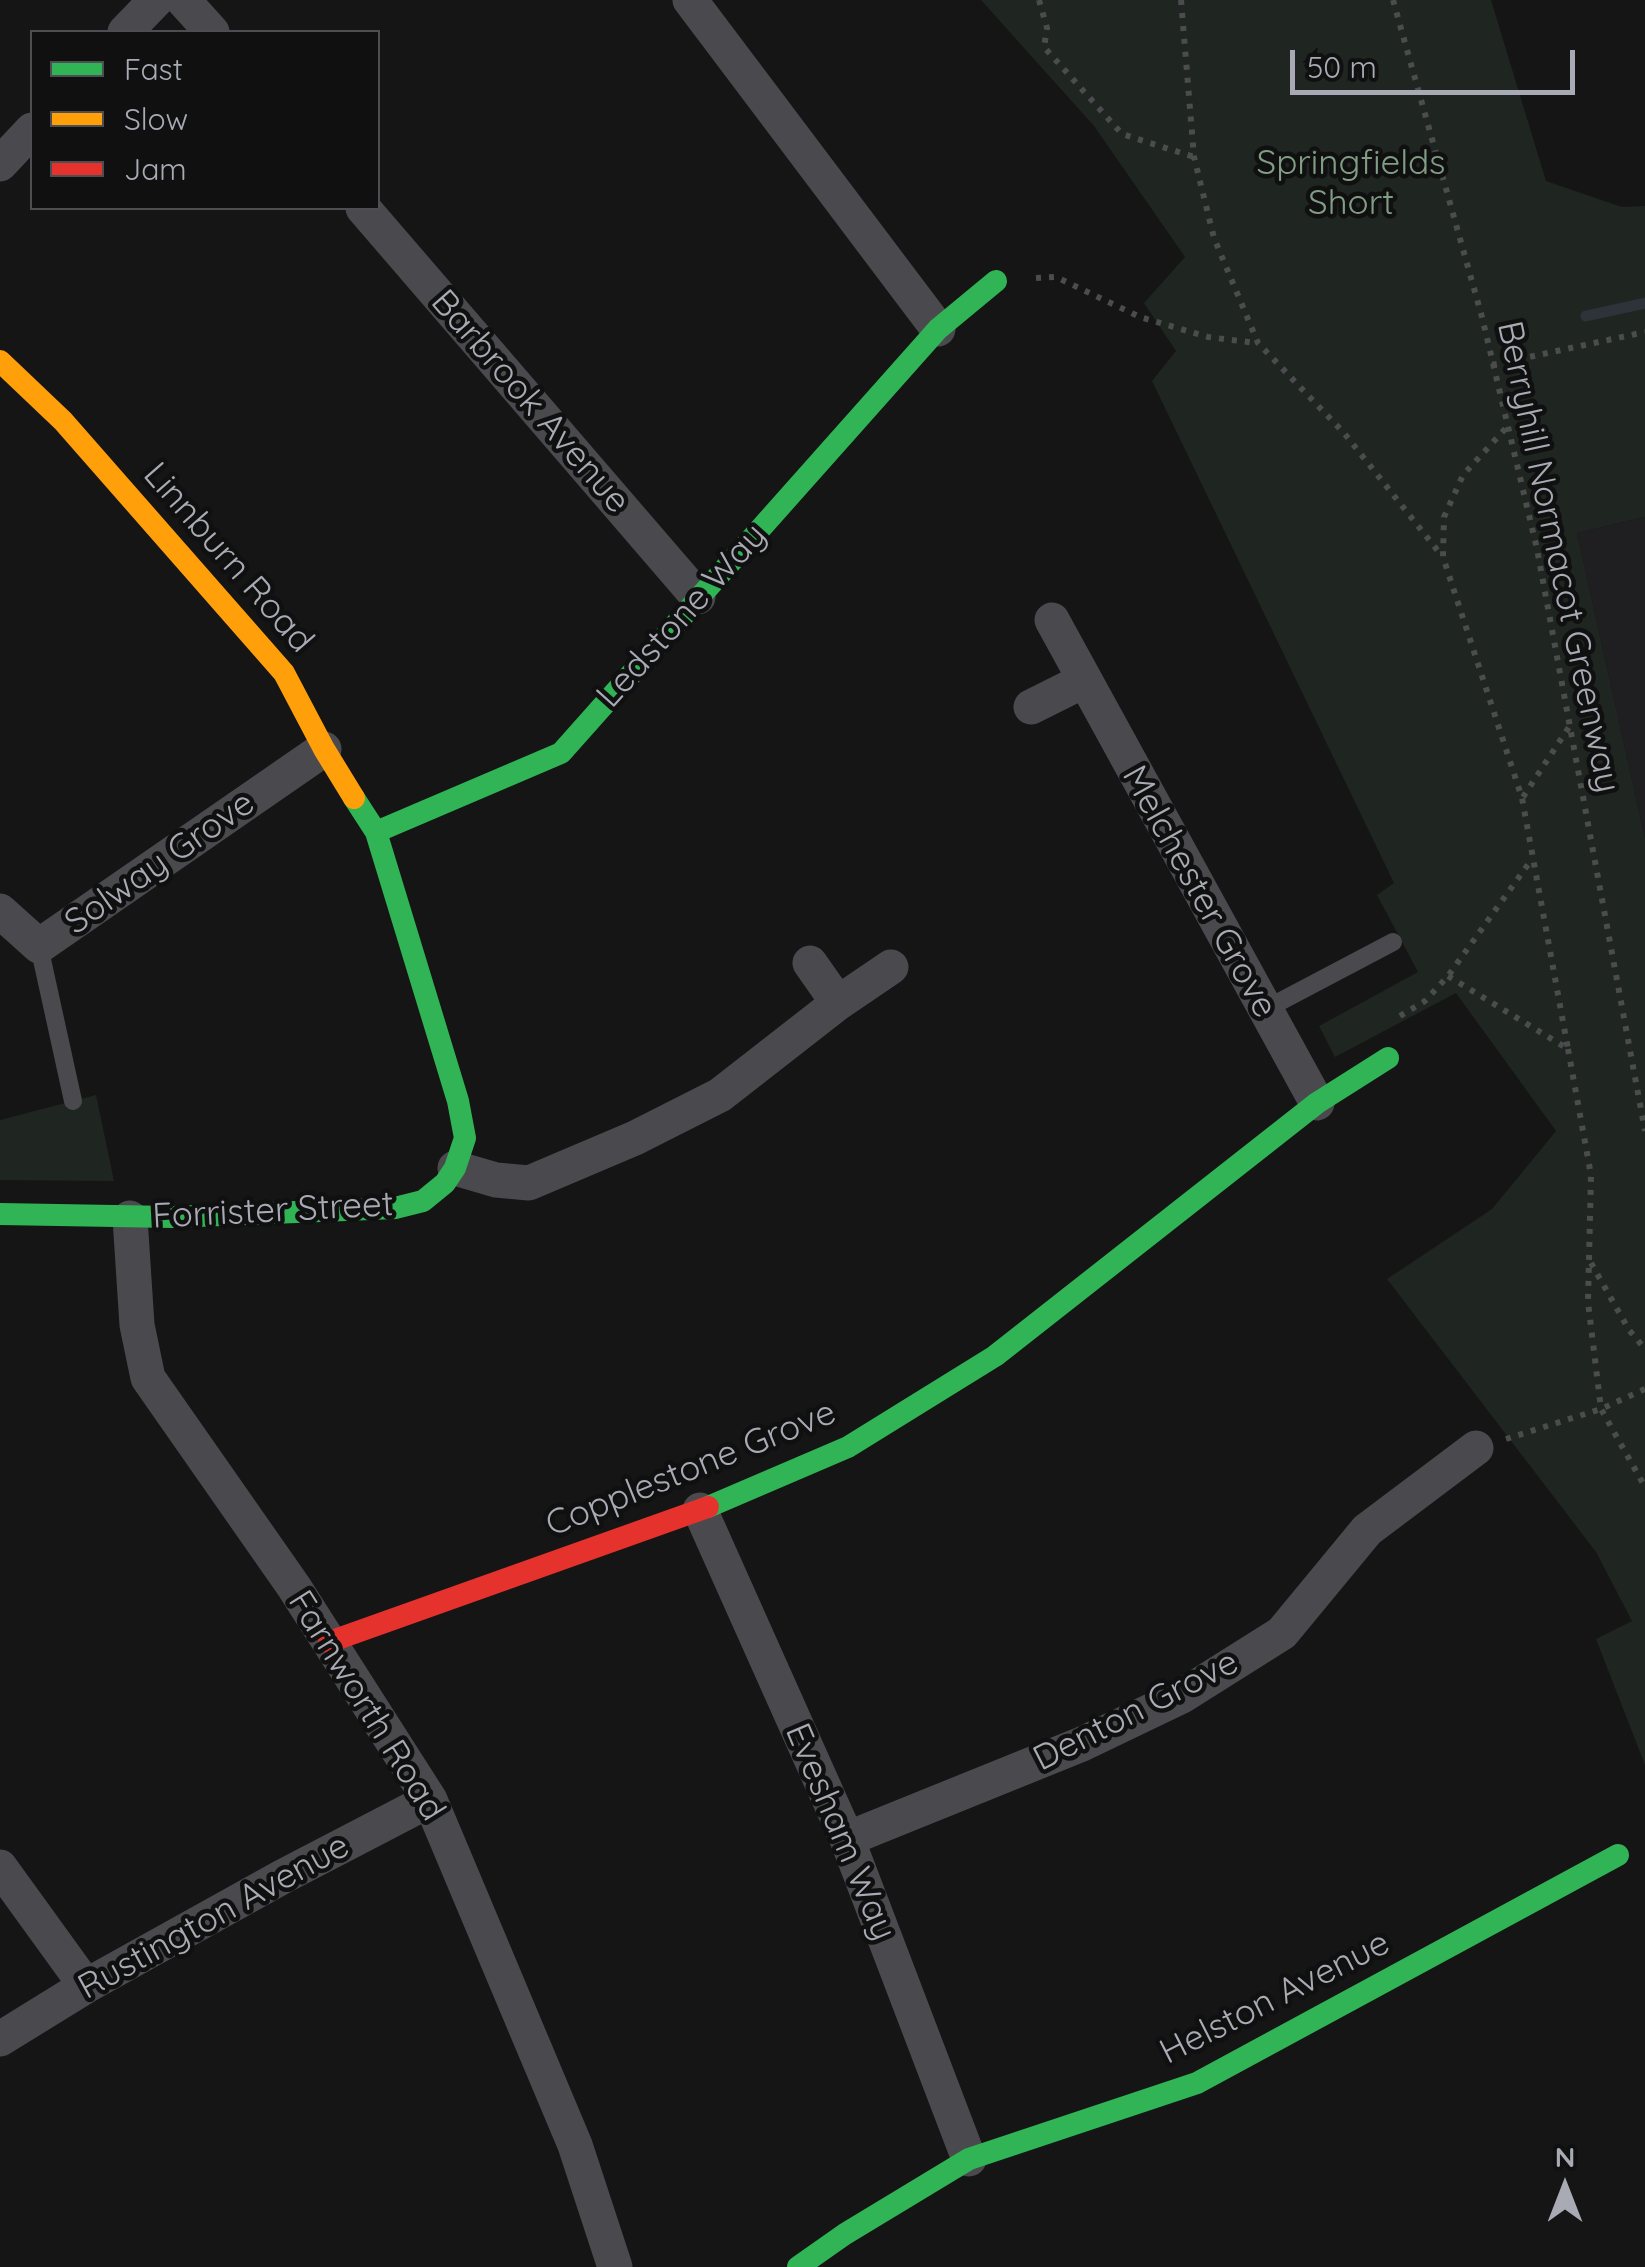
<!DOCTYPE html>
<style>
body{margin:0}
#map{position:relative;width:1645px;height:2267px;overflow:hidden;background:#151515;font-family:Quicksand,sans-serif}
canvas{display:block}
.legend{position:absolute;left:30px;top:30px;width:350px;height:180px;box-sizing:border-box;background:#101011;border:2px solid #4d4e52;margin:0;padding:12px 18px;list-style:none;font-size:30px;color:#a8abb4}
.legend li{display:flex;align-items:center;gap:20px;height:50px}
.legend b{width:50px;border:2px solid #4d4e52}
.north{position:absolute;left:1515px;top:2137px;width:100px;height:100px;-webkit-text-stroke:8px #101011;paint-order:stroke;rotate:0deg;font-size:28px;font-weight:700;line-height:40px;text-align:center;color:#a8abb4}
.north::after{content:'';display:block;margin:auto;width:35px;height:45px;background:#a8abb4;clip-path:polygon(50% 0,100% 100%,50% 72%,0 100%)}
.scale{position:absolute;left:1290px;top:50px;width:285px;height:45px;box-sizing:border-box;border:5px solid #a8abb4;border-top:0;padding-left:12px;font-size:30px;line-height:35px;white-space:nowrap;color:#a8abb4;-webkit-text-stroke:8px #101011;paint-order:stroke}
</style>
<div id="map">
<canvas width="1645" height="2267"></canvas>
<ul class="legend">
<li><b style="height:12px;background:#30b455"></b>Fast</li>
<li><b style="height:12px;background:#ff9f0a"></b>Slow</li>
<li><b style="height:12px;background:#e5322d"></b>Jam</li>
</ul>
<div class="north">N</div>
<div class="scale">50 m</div>
</div>
<script>
const ctx = document.querySelector('canvas').getContext('2d');
ctx.lineJoin = 'round';
function fill(path, color) { ctx.fillStyle = color; ctx.fill(path, 'evenodd'); }
const poly = rows => new Path2D(rows.map(r => 'M' + r).join(''));
function trace(path, color, width, dash) { ctx.strokeStyle = color; ctx.lineWidth = width; ctx.lineCap = dash ? 'butt' : 'round'; ctx.setLineDash(dash || []); ctx.stroke(path); }
function drawText(font, color, halo, rows, align = 'center') {
  ctx.font = font + ' Quicksand,sans-serif'; ctx.lineWidth = 9; ctx.setLineDash([]); ctx.textBaseline = 'middle'; ctx.strokeStyle = halo; ctx.fillStyle = color; for (const [text, x, y, turn = 0] of rows) {
    ctx.save(); ctx.translate(x, y); ctx.rotate((+turn || 0) * Math.PI / 180); ctx.textAlign = isNaN(turn) ? turn : align; if (halo) ctx.strokeText(text, 0, 0); ctx.fillText(text, 0, 0); ctx.restore();
  }
}
fill(poly([
 [1645,517,1645,838,1577,533]
]), '#1f1f21');
fill(poly([
 [981,0,1491,0,1546,181,1622,207,1645,206,1645,517,1577,533,1645,838,1645,1765,1596,1639,1632,1621,1596,1552,1387,1279,1492,1209,1556,1131,1456,993,1335,1057,1319,1026,1418,972,1377,895,1394,883,1152,381,1176,351,1144,303,1185,257,1094,126],
 [96,1095,114,1181,0,1180,0,1120]
]), '#1f2520');
trace(poly([
 [1586,316,1645,303]
]), '#2d3339', 11);
trace(poly([
 [1039,0,1047,28,1044,47,1122,134,1194,157],
 [1181,0,1194,157,1214,238,1258,343,1344,433,1442,556],
 [1393,0,1482,317,1537,549,1645,1131],
 [1036,278,1056,277,1140,317,1208,337,1256,343],
 [1492,365,1645,332],
 [1523,797,1571,724],
 [1448,976,1568,1049,1522,798,1443,557,1444,517,1463,475,1506,428],
 [1400,1016,1425,1001,1448,976,1532,859],
 [1568,1049,1591,1175,1588,1302,1601,1409,1645,1487],
 [1591,1263,1629,1330,1645,1349],
 [1506,1439,1601,1409,1645,1389]
]), '#4b4c4e', 6, [5, 8]);
trace(poly([
 [39,946,73,1101],
 [1264,1010,1393,942]
]), '#4a4a4e', 18);
trace(poly([
 [183,0,212,32],
 [690,0,938,329],
 [125,32,156,0],
 [0,164,32,130],
 [363,208,698,597],
 [1052,620,1317,1103],
 [1031,707,1083,681],
 [0,911,39,946,324,749],
 [810,963,838,1003],
 [455,1168,496,1180,529,1183,635,1138,720,1095,838,1003,891,967],
 [130,1218,137,1325,148,1378,294,1587,430,1800,575,2145,615,2267],
 [700,1510,847,1839,969,2159],
 [847,1839,1082,1744,1182,1696,1282,1633,1367,1530,1476,1448],
 [0,1867,86,1986],
 [0,2039,86,1986,282,1877,430,1800]
]), '#4a4a4e', 35);
trace(poly([
 [376,832,561,753,938,329,996,281],
 [0,1214,172,1217,395,1208,423,1201,445,1183,455,1168,465,1138,458,1101,376,832,354,798],
 [708,1507,848,1447,995,1356,1317,1103,1388,1058],
 [798,2267,845,2234,969,2159,1197,2083,1618,1855]
]), '#30b455', 22);
trace(poly([
 [0,361,63,421,284,673,324,749,354,798]
]), '#ff9f0a', 22);
trace(poly([
 [329,1642,708,1507]
]), '#e5322d', 22);
drawText('35px', '#819d85', '#101011', [
 ["Springfields",1351,163],
 ["Short",1351,203]
]);
drawText('35px', '#a8abb4', '#101011', [
 ["Barbrook Avenue",530,402,49],
 ["Berryhill Normacot Greenway",1558,557,78],
 ["Linnburn Road",228,558,49],
 ["Ledstone Way",682,616,-48],
 ["Solway Grove",160,863,-35],
 ["Melchester Grove",1199,892,61],
 ["Forrister Street",273,1211,-3],
 ["Copplestone Grove",691,1469,-22],
 ["Farnworth Road",366,1706,58],
 ["Denton Grove",1136,1711,-27],
 ["Evesham Way",840,1832,67],
 ["Rustington Avenue",214,1917,-29],
 ["Helston Avenue",1275,1998,-27]
]);
</script>
